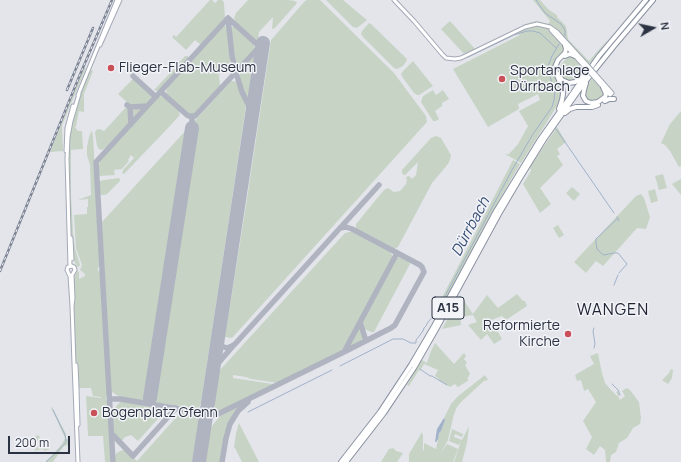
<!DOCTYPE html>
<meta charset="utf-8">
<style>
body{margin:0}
#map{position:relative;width:681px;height:462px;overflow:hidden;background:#e3e5eb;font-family:Manrope,sans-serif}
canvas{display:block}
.north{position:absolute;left:633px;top:8px;width:40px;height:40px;-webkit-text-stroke:3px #f3f4f8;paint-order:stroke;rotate:81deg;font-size:11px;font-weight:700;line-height:16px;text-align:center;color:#2b3242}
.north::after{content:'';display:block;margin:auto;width:14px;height:18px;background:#2b3242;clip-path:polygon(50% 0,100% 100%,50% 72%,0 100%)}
.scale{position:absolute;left:8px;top:436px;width:62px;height:18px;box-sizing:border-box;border:2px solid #2b3242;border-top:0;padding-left:5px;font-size:12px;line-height:14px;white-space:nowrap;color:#2b3242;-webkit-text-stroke:3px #f3f4f8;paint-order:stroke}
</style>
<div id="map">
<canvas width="681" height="462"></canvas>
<div class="north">N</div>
<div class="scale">200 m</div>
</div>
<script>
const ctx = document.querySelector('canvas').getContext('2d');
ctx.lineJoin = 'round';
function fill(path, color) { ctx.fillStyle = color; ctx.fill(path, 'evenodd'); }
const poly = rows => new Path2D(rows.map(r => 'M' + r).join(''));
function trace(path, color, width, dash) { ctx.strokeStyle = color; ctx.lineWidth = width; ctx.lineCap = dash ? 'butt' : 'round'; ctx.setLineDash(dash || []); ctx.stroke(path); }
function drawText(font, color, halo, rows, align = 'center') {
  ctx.font = font + ' Manrope,sans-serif'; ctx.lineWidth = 3; ctx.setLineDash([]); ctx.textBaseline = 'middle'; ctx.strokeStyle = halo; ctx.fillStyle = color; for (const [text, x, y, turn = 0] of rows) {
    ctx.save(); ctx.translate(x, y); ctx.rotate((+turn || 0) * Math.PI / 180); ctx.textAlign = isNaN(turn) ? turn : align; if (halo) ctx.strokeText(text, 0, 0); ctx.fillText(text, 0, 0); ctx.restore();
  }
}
fill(poly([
 [210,0,212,0,215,3,218,0,222,0,223,1,224,3,225,18,201,45,195,40,186,50,172,37,174,35,176,37],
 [248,0,288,0,295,1,297,3,275,28,272,29,273,17,259,32,258,40,256,41,236,23,234,18,236,13],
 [307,0,320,0,394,73,426,116,427,122,232,338,225,337,246,205,271,40,305,1],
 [326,0,343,0,367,20,357,28,353,27],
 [533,0,540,0,549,10,557,15,557,17,566,26,568,39,589,61,608,39,590,64,575,56,566,46,566,49,556,64,561,85,562,98,521,163,505,154,509,154,518,144,528,126,519,111,540,100,538,94,518,104,519,109,488,127,453,69,520,35,515,32,525,24,536,21,548,24,550,21],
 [450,21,475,49,464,54,441,29],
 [369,23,371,24,407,59,406,62,403,66,397,69,394,68,363,37,361,34,362,31],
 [223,26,226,26,228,28,231,58,229,64,219,75,220,86,197,113,191,114,187,113,167,94,166,91,168,86],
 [233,26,235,26,254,44,255,48,253,52,244,62,241,63,237,63,235,60,232,47,231,29],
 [185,56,188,56,188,60,180,69,176,66],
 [254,56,255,56,249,97,247,97,239,78,240,73,242,69],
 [569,56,572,56,584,69,585,71,582,74,575,80,570,81,564,79,561,77,560,73,559,70,561,64],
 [413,61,433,86,419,95,417,95,414,93,403,78,401,74,403,71],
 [84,68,86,68,62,125,63,151,50,152],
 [174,69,177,72,160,90,157,91,154,90],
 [91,70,93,71,84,94,84,112,79,111,76,126,75,127,78,131,82,131,83,149,71,150,71,195,73,232,75,248,80,265,78,267,77,267,73,258,71,230,69,151,69,137,77,104,82,89],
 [134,78,151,94,152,97,151,100,107,147,102,150,99,149,97,146,95,133,96,130,99,129,104,131,129,104,118,94],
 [593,79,604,92,602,99,594,102,588,100,585,96,586,88,591,80],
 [231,81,234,81,237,83,246,106,201,403,199,408,194,408,120,397,112,392,111,390,102,222],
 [433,90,436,95,443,90,449,99,442,103,442,106,435,111,439,119,436,121,433,121,421,102,423,96],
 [160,96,164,97,171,102,178,109,180,115,168,128,124,174,122,173,123,170,134,158,131,155,128,160,129,161,122,169,114,170,115,175,99,176,98,168,100,161,102,157,157,98],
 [681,111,681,166,679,167,670,151,665,145,661,143,670,124],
 [557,127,566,142,557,149,560,154,557,156,563,165,540,188,551,204,540,213,523,184,531,171,530,167],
 [92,131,93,136,100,265,98,268,98,271,101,271,108,395,106,397,106,399,108,402,112,462,105,462,103,436,88,436,86,396,101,398,101,397,93,396,91,388,78,388,75,348,73,281,77,271,79,272,79,279,85,276,85,274,80,270,82,265,76,248,74,215,87,214,87,207,88,207,88,199,78,200,91,195,90,165,87,155,87,147,89,137,91,132],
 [436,136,441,138,451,155,450,160,448,164,432,183,398,247,394,249,389,248,359,231,356,228,356,224,384,190,388,188,394,192,400,191,406,184,407,180,406,177,409,176,412,179,416,175,418,162,405,175,404,175,402,173,402,170,431,138],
 [513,160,520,164,490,216,439,313,435,311],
 [663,174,667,188,659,190,655,176],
 [119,178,120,180,120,181,107,194,104,195,101,195,99,192,99,183,100,181,104,180],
 [681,179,681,195,672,184],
 [572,187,580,194,574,201,566,193],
 [655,189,658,201,651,203,648,191],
 [641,194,644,198,650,217,646,229,637,228,603,266,596,261,586,273,574,262,636,196],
 [558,225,564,235,559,238,553,228],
 [349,232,352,232,390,252,392,255,392,258,349,340,341,351,278,383,251,379,246,377,233,375,233,378,273,384,274,385,222,411,216,410,214,405,219,371,345,233],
 [400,257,409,261,410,264,374,332,371,332,364,329,363,325,363,321,394,261,396,258],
 [517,294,523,301,525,301,527,306,506,320,502,316,491,320,502,339,494,344,487,334,481,340,468,325,477,322,473,315,460,317,461,325,442,329,460,295,473,314,487,295,498,308],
 [360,327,363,336,362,339,361,341,348,348],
 [435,343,454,364,464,353,466,356,464,359,467,363,465,365,470,374,467,379,469,380,458,387,455,384,450,387,440,381,439,379,435,376,438,370,424,364,420,371,419,370,409,386,407,385,422,360,427,363,431,351],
 [598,353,602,373,605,383,611,390,617,396,618,395,616,392,618,391,620,395,618,396,620,400,625,396,622,391,627,388,630,390,639,402,641,418,640,424,633,428,627,438,619,443,616,452,611,455,610,462,606,462,605,450,600,446,594,455,586,449,592,437,583,421,596,402,588,389,584,391,581,380,577,381,575,375,594,364,590,356],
 [671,369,673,370,672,378,668,384,662,380,669,373],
 [485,375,488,380,484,381,461,402,457,407,454,414,448,440,441,453,447,444,458,449,453,462,409,462,409,454,422,432,423,436,423,450,424,451,424,443,436,449,437,444,439,433,441,431,445,420,444,418,451,404,457,397],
 [125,401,166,409,165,411,138,441,131,435,125,437,121,442,118,439,114,431,113,425,112,415,114,409,120,402],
 [238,406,240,408,235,413,228,427,225,436,221,462,205,462,210,432,212,426,220,416],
 [52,407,66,434,66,439,69,439,68,445,64,446,53,462,45,462,54,453,62,444,65,438,55,416,51,408],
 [185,411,194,413,197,415,199,420,192,462,115,462,115,455,118,452,123,450,126,451,137,461,181,412],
 [239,423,240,425,259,462,242,462,235,448,234,448,236,433],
 [469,426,467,443,462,462,454,462,461,441,459,445,449,441,452,429,463,434,462,437,455,434,454,437,462,440],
 [38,435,50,449,44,451,43,449,34,451,40,444,35,437],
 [393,448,396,451,403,453,397,462,381,462,389,449]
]), '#c7d4c5');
fill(poly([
 [444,418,445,420,441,431,439,433,438,439,436,442,435,442,437,429]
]), '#a0b1c9');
trace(poly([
 [536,0,545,13,561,24,565,30,565,36],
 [468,57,514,35,527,31,533,31,540,33,556,48],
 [556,129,614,213],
 [617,217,619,221],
 [618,218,596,239,596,243,597,249,602,254,604,255,614,253,618,253,627,264,619,273],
 [614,285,618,275],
 [594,328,593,331,595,344,594,348],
 [340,366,393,339,403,339,411,343,416,343,416,340,420,335,422,332,423,331,424,328,426,326,428,322,436,313,512,170,533,134,552,107,554,100,555,91,549,74,548,66,552,56,559,44],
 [420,369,430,376,432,376,447,385],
 [612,384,618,390,620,395],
 [248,412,332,370],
 [46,462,56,453,66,442,66,440,65,435,53,410]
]), '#a0b1c9', 1);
trace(poly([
 [228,18,232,56,236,73,242,92,250,108,252,118],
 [228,18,260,47],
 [133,76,156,97],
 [161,92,187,115,189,116,195,116,263,43],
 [127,105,130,107,131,124],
 [130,107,147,106],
 [192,128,192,117],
 [340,228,346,227,352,229,420,265,422,267,424,272,395,325,391,328,344,352],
 [360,322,366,341],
 [219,332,218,341,221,346,227,348,232,346,235,344,379,185],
 [211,388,213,372,215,367,233,346],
 [110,399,120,399,216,415,344,352,397,253],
 [112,434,133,456,176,408],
 [113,462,96,162,228,18],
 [222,462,226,438,230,424,238,411,248,402]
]), '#b0b4c0', 5.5);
trace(poly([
 [150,398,192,128],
 [199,462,263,43]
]), '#b0b4c0', 14);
const major = poly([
 [394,0,414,21,442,54,446,58,455,59,461,58,525,27,537,24,550,27,557,32,588,66],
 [551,30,586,68],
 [100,45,120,0],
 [596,75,612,93],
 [594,77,610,95,612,93],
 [78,95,117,0],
 [66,151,67,128,73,106],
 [71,238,72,259],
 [70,266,67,159,68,137,71,121,79,94],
 [72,306,73,298,72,275,75,270,74,267,72,266,68,267,67,270,70,276,72,306,74,364,78,462],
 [76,365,77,388,78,425]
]);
const highway = poly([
 [565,56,570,54,575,56],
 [558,74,562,80,569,83,575,82,582,77],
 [586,83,584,90,583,96,586,101,591,103,598,102,605,97,606,94,603,87],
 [605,101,609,99,614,99],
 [559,109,562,100,563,94,562,87,556,73,555,67,558,60,565,53,566,49,565,45],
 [565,113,570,109,576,107,592,107,598,105],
 [341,462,380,412,411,365,434,326,496,211,539,141,599,56,646,0],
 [346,462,384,413,414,368,438,326,499,214,519,180,545,138,581,87,614,46,653,0]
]);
trace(major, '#a3a9b6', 5);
trace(highway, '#8b92a1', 6);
trace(major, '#fff', 3);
trace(highway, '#fff', 4);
const rail = poly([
 [67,90,93,28],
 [0,271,79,77,112,0]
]);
trace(rail, '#7d8494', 2.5);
trace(rail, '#f3f4f8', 1, [3]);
const majorBridge = poly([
 [588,66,596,75],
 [586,68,594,77]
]);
trace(majorBridge, '#a3a9b6', 5, []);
trace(majorBridge, '#fff', 3);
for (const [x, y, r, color] of [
 [111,68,4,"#c94f58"],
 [502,79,4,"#c94f58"],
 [568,334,4,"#c94f58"],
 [94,413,4,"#c94f58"]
]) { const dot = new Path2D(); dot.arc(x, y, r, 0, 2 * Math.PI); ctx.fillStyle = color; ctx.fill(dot); trace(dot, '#f3f4f8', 1.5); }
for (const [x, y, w] of [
 [448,308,32]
]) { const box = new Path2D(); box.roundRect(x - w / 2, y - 11, w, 22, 3); ctx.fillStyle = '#f3f4f8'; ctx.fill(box); trace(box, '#2b3242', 1); }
drawText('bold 13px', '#2b3242', null, [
 ["A15",448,308]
]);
drawText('14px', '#2b3242', '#f3f4f8', [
 ["Flieger-Flab-Museum",119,68],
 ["Sportanlage",510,71],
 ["Dürrbach",510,87],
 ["Reformierte",560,326,"right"],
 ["Kirche",560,342,"right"],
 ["Bogenplatz Gfenn",102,413]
], 'left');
drawText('italic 15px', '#374e75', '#f3f4f8', [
 ["Dürrbach",471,227,-62]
]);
ctx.letterSpacing = '1px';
drawText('16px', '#1d2333', '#f3f4f8', [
 ["WANGEN",613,311]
]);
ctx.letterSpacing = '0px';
</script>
